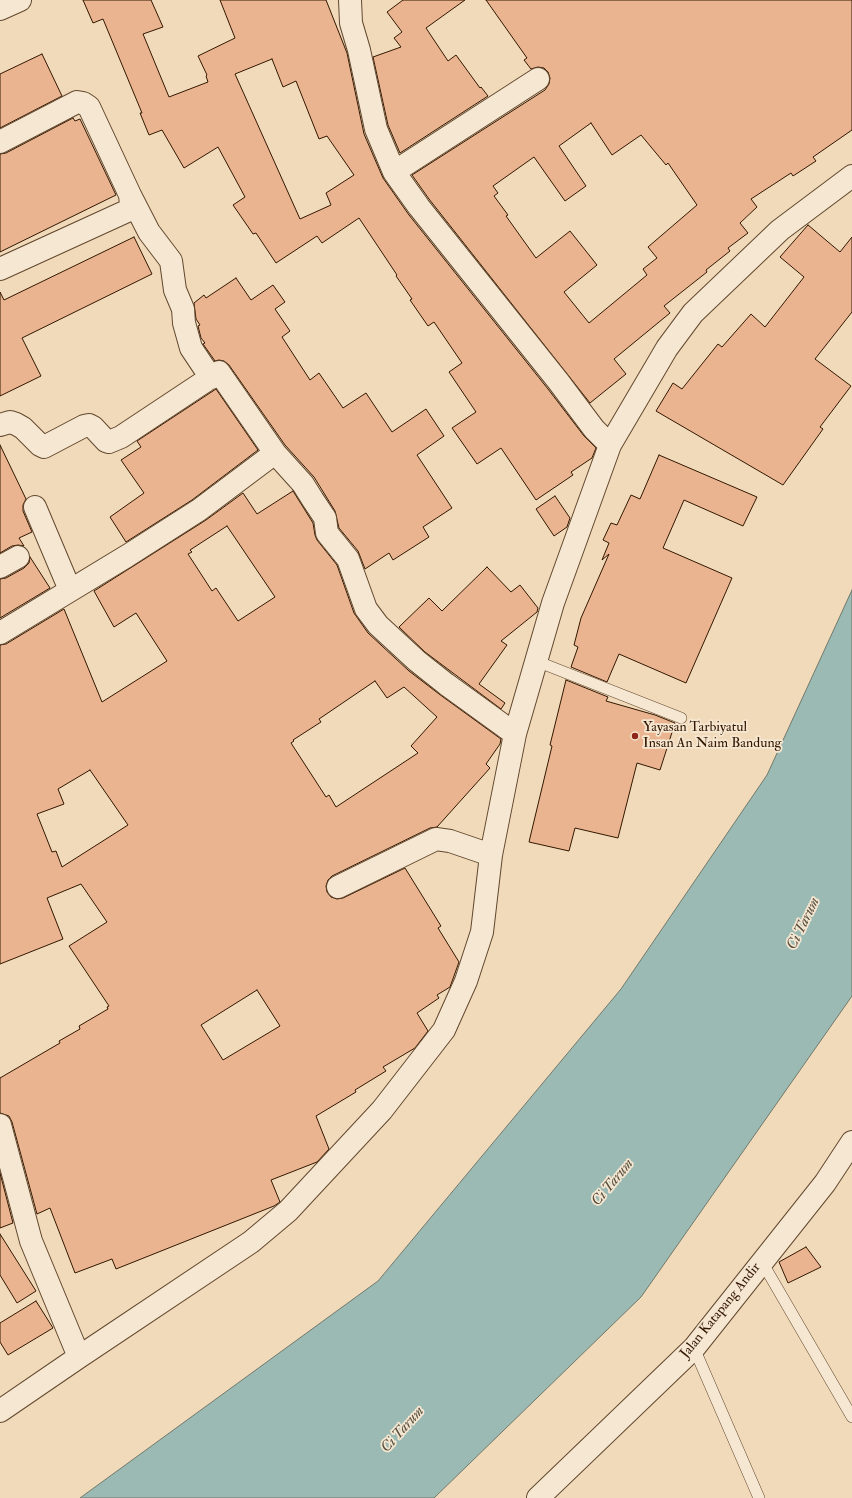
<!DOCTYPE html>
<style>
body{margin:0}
canvas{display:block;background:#f1daba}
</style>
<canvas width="852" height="1498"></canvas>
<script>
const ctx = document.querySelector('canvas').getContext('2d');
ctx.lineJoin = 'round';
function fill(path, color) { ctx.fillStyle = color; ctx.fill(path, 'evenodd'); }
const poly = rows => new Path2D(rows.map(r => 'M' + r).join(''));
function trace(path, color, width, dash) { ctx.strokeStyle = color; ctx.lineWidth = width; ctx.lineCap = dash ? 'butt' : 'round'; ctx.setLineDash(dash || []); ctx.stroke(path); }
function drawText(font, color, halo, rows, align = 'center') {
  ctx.font = font + ' "IM FELL Double Pica",serif'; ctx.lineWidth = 3.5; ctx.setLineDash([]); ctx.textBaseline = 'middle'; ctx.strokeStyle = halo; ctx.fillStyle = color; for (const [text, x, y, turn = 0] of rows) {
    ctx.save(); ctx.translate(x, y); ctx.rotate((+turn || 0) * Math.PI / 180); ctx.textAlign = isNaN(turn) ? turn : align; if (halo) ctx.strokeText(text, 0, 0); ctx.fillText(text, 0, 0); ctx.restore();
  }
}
const water = poly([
 [852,590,852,996,641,1297,434,1498,80,1498,378,1281,621,989,767,775,852,590]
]);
fill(water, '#9bbab3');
trace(water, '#71796b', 1);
const building = poly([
 [83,0,151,0,163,27,143,34,169,97,208,82,206,76,207,75,198,56,235,38,220,0,326,0,347,53,364,134,383,178,409,215,548,389,584,436,596,448,592,458,571,472,573,475,536,500,501,448,477,464,452,428,476,412,449,372,462,363,434,322,428,326,410,300,412,299,396,276,397,275,359,218,322,243,317,236,276,263,256,233,253,234,233,205,245,197,218,147,184,168,162,130,149,135,140,113,142,113,103,19,93,23,83,0],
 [272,59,283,87,296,81,319,139,327,136,354,175,326,193,331,205,300,219,235,74,272,59],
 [403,0,465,0,426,28,448,61,456,55,480,88,481,87,488,96,400,153,388,125,373,57,401,47,394,38,402,32,387,12,403,0],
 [486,0,852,0,852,130,813,157,816,161,793,176,791,173,751,199,757,207,740,223,748,233,728,248,730,251,706,270,707,272,664,306,670,313,614,359,626,374,590,403,429,199,412,175,545,90,549,84,550,78,548,72,544,68,538,67,531,69,524,60,527,58,486,0],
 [591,123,612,155,641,135,666,165,668,163,697,205,648,247,657,258,643,269,647,275,589,323,564,292,597,265,570,231,536,258,506,216,508,215,494,196,498,193,493,186,534,157,565,201,586,186,559,146,591,123],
 [42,54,62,96,0,128,0,74,42,54],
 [73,118,75,121,80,119,116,195,0,252,0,154,6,153,73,118],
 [808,225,840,252,852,237,852,312,815,359,851,386,820,427,823,429,783,485,656,411,673,383,682,389,718,344,722,347,751,314,765,327,804,277,780,257,808,225],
 [134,237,152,274,22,338,41,376,0,396,0,292,4,300,134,237],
 [236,278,251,300,273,285,285,302,275,309,290,331,282,337,310,380,319,373,343,408,366,393,392,432,426,409,444,436,417,455,452,508,423,527,429,537,393,560,389,553,365,569,358,551,339,528,335,511,314,477,285,445,229,365,224,361,219,360,215,361,203,344,205,343,201,338,198,326,200,325,196,319,194,303,204,295,206,298,236,278],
 [216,389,258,450,192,500,126,542,110,517,144,493,121,460,141,447,137,441,216,389],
 [0,445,26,499,23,505,23,511,32,532,19,538,24,546,18,545,12,546,0,553,0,445],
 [659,455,757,497,743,526,684,500,663,548,732,578,686,683,619,654,607,682,571,667,578,647,574,645,581,618,609,554,602,560,609,543,603,540,611,523,617,525,631,495,640,499,659,455],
 [293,491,313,523,315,535,317,540,337,565,354,613,368,633,409,671,439,694,501,739,500,744,486,764,490,768,437,827,430,828,332,876,328,880,326,886,327,892,331,897,337,899,343,898,405,868,441,926,438,928,459,962,450,987,437,995,439,998,417,1013,428,1031,415,1048,383,1067,386,1071,355,1090,356,1092,316,1116,329,1149,317,1162,271,1180,280,1202,274,1206,116,1269,112,1259,75,1273,50,1208,37,1214,12,1122,9,1116,0,1113,0,1078,60,1043,59,1041,80,1029,79,1026,108,1009,107,1007,109,1006,69,946,107,922,81,884,47,898,63,939,0,964,0,645,6,644,64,609,102,702,167,661,136,613,114,627,94,591,206,520,243,493,257,514,293,491],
 [227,526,275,597,238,621,216,588,212,591,188,554,192,552,190,550,227,526],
 [375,681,387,698,404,687,437,717,411,746,418,753,336,807,329,795,326,797,291,743,294,741,293,740,321,722,319,719,375,681],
 [90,770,128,825,62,867,56,851,52,852,37,814,64,804,58,789,90,770],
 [257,990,280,1026,223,1060,201,1025,257,990],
 [555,496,570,518,567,527,554,536,536,509,555,496],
 [30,557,50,588,0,618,0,579,6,578,24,568,29,563,30,557],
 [487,567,511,592,520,585,538,608,537,612,501,641,507,645,479,684,505,703,501,709,425,652,399,627,429,598,442,611,487,567],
 [566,680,608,697,606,701,655,715,675,723,660,770,637,763,618,838,575,828,569,851,529,842,552,746,550,745,566,680],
 [0,1173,13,1223,0,1228,0,1173],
 [0,1234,36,1291,17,1303,0,1275,0,1234],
 [806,1247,821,1267,788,1283,779,1262,806,1247],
 [36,1301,53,1328,8,1355,0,1342,0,1323,36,1301]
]);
fill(building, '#e9b48f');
trace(building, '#331700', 1);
const service = poly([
 [536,661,681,718],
 [762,1262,852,1417],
 [694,1348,759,1498]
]);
const minor = poly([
 [350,0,351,23,359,50,376,129,394,172,419,207,558,381,594,429,610,445],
 [0,9,20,0],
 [0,142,77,102,83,103,89,107,130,195,131,205,127,211,0,269],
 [394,172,538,79],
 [130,195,149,232,171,261,175,290,183,309,184,323,191,348,211,378],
 [0,425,10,422,16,424,23,428,40,445,44,447,84,426,89,425,93,427,106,441,109,442,121,437,219,372,275,453,303,484,313,500,325,518,327,533,348,559,366,609,378,625,417,661,446,684,515,734],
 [35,507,70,590],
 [0,567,18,557],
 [0,633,127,556,199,510,275,453],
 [338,887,436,839,450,841,491,855],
 [0,1125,31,1241,79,1357],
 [0,1411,79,1357,251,1242,288,1211,382,1110,444,1030,466,981,482,932,491,855,515,734,553,603,610,445,667,348,693,313,780,230,852,176]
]);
const tertiary = poly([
 [538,1498,694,1348,825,1183,852,1142]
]);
trace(service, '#62482e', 12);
trace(minor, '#62482e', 24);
trace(tertiary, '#62482e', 24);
trace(service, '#f6e7d2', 11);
trace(minor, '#f6e7d2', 22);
trace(tertiary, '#f6e7d2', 22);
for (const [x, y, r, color] of [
 [635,736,4,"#8f2418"]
]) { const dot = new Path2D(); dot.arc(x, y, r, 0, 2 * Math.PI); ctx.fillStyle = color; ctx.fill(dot); trace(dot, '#f6e7d2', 1.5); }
drawText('14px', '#331700', '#f6e7d2', [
 ["Yayasan Tarbiyatul",643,728],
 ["Insan An Naim Bandung",643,744]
], 'left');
drawText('14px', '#331700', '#f6e7d2', [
 ["Jalan Katapang Andir",721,1311,-51]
]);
drawText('italic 15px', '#57503f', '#f6e7d2', [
 ["Ci Tarum",804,924,-64],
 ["Ci Tarum",613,1183,-50],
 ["Ci Tarum",403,1430,-48]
]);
</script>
